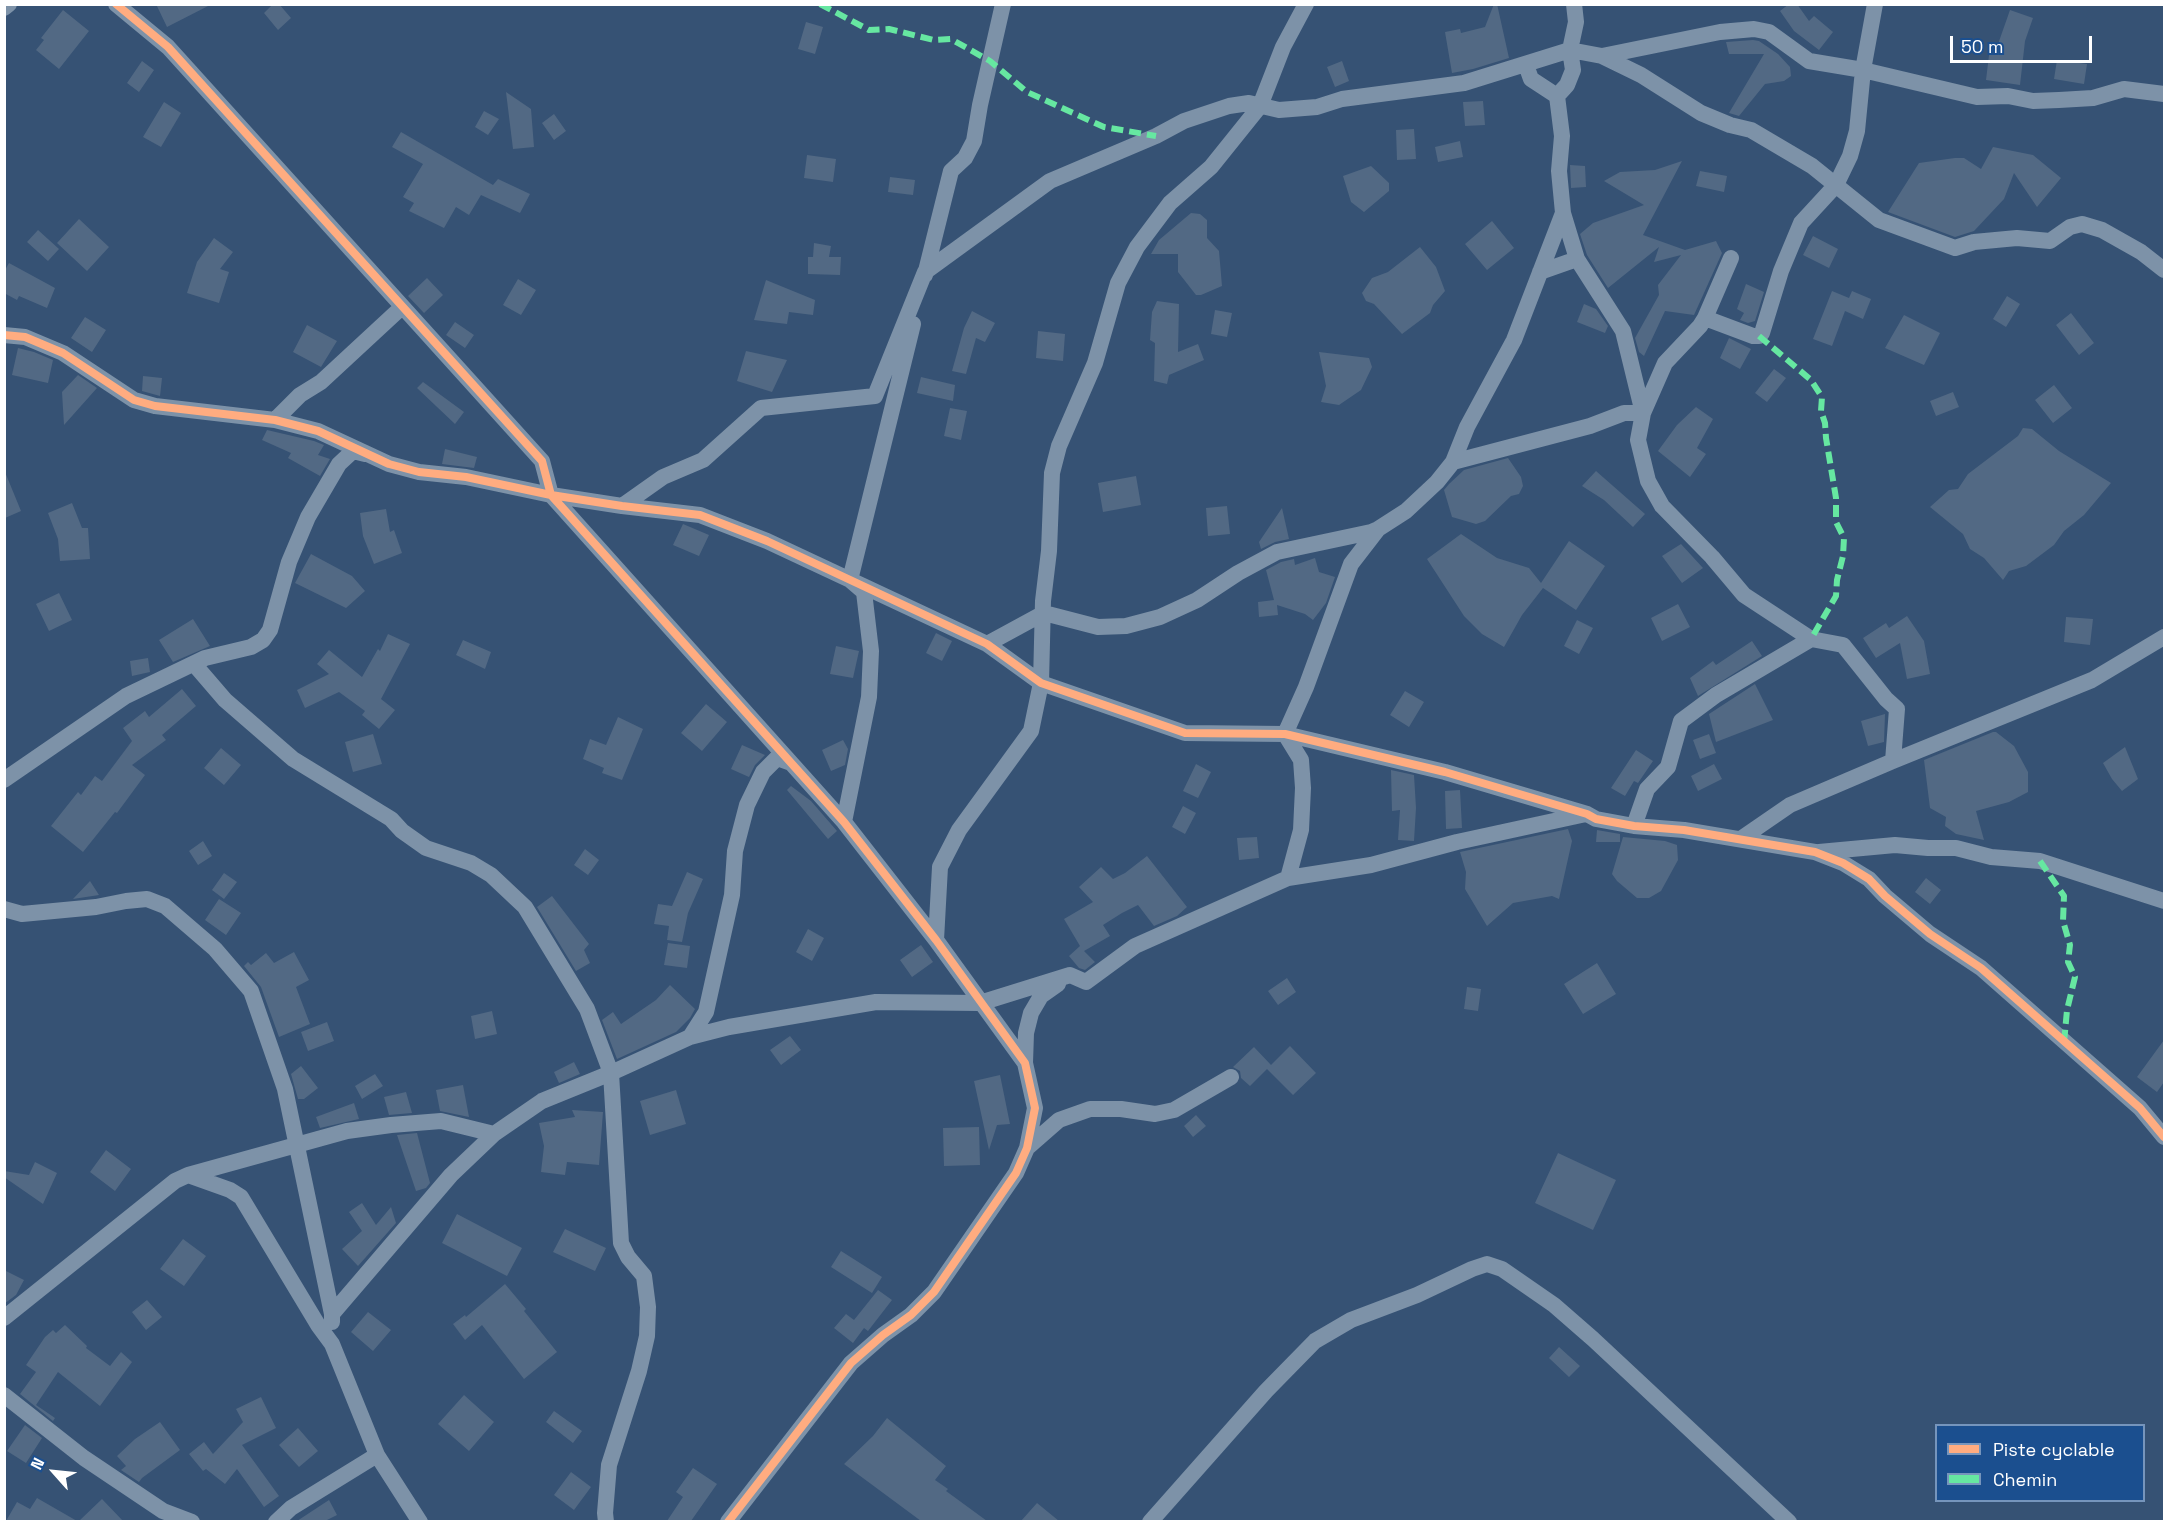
<!DOCTYPE html>
<style>
body{margin:0}
#map{position:relative;width:2169px;height:1526px;overflow:hidden;background:#365274;font-family:"Space Grotesk",sans-serif}
canvas{display:block}
.frame{position:absolute;inset:0;border:6px solid #fff;pointer-events:none}
.legend{position:absolute;left:1935px;top:1424px;width:210px;height:78px;box-sizing:border-box;background:#1b4f8f;border:2px solid #7695bc;margin:0;padding:8px 10px;list-style:none;font-size:18px;color:#fff}
.legend li{display:flex;align-items:center;gap:12px;height:30px}
.legend b{width:30px;border:2px solid #7695bc}
.north{position:absolute;left:24px;top:1442px;width:60px;height:60px;-webkit-text-stroke:4px #1b4f8f;paint-order:stroke;rotate:297deg;font-size:16px;font-weight:700;line-height:24px;text-align:center;color:#fff}
.north::after{content:'';display:block;margin:auto;width:21px;height:27px;background:#fff;clip-path:polygon(50% 0,100% 100%,50% 72%,0 100%)}
.scale{position:absolute;left:1950px;top:36px;width:142px;height:27px;box-sizing:border-box;border:3px solid #fff;border-top:0;padding-left:8px;font-size:18px;line-height:21px;white-space:nowrap;color:#fff;-webkit-text-stroke:4px #1b4f8f;paint-order:stroke}
</style>
<div id="map">
<canvas width="2169" height="1526"></canvas>
<div class="frame"></div>
<ul class="legend">
<li><b style="height:8px;background:#ffac80"></b>Piste cyclable</li>
<li><b style="height:8px;background:#66e7a1"></b>Chemin</li>
</ul>
<div class="north">N</div>
<div class="scale">50 m</div>
</div>
<script>
const ctx = document.querySelector('canvas').getContext('2d');
ctx.lineJoin = 'round';
function fill(path, color) { ctx.fillStyle = color; ctx.fill(path, 'evenodd'); }
const poly = rows => new Path2D(rows.map(r => 'M' + r).join(''));
function trace(path, color, width, dash) { ctx.strokeStyle = color; ctx.lineWidth = width; ctx.lineCap = dash ? 'butt' : 'round'; ctx.setLineDash(dash || []); ctx.stroke(path); }
fill(poly([
 [156,4,212,4,167,27],
 [273,4,279,4,291,18,278,30,264,13],
 [1494,4,1497,4,1509,58,1473,69,1452,73,1445,32,1460,29,1461,33,1485,27],
 [1789,4,1797,4,1809,21,1814,16,1833,32,1819,50,1794,31,1780,11],
 [63,10,89,31,59,69,36,50,44,40,41,38],
 [2010,10,2033,18,2025,41,2020,85,1986,80,1990,47,1997,47],
 [806,22,823,27,815,54,798,49],
 [1753,40,1759,41,1778,54,1790,67,1791,76,1784,81,1765,84,1739,116,1729,113,1764,54,1729,54,1726,42],
 [2057,60,2087,64,2084,84,2054,79],
 [142,61,154,70,139,92,127,83],
 [1342,61,1349,81,1335,87,1327,67],
 [506,92,531,109,534,147,513,149],
 [1483,101,1485,125,1465,126,1463,102],
 [164,102,181,113,161,147,143,137],
 [484,111,499,119,488,135,475,127],
 [554,114,566,131,554,140,542,123],
 [1414,129,1416,159,1397,160,1396,130],
 [401,132,493,185,498,179,530,194,520,213,481,195,469,215,456,207,444,228,409,211,414,203,403,197,423,164,392,147],
 [1460,141,1463,157,1438,162,1435,147],
 [1993,147,2033,155,2061,178,2037,207,2014,173,2004,199,1974,231,1955,237,1888,212,1919,163,1955,158,1964,158,1981,169],
 [807,155,836,159,833,182,804,178],
 [1682,161,1643,235,1685,250,1716,241,1722,253,1694,315,1665,311,1644,356,1639,352,1635,338,1659,295,1658,285,1681,255,1654,262,1659,247,1608,288,1587,255,1580,234,1593,223,1644,205,1604,181,1620,172,1655,170],
 [1570,165,1585,166,1586,187,1571,188],
 [1371,166,1389,183,1389,191,1364,212,1351,202,1343,176],
 [1700,171,1727,176,1724,192,1696,186],
 [890,177,915,180,913,195,888,192],
 [1191,213,1200,214,1207,220,1207,238,1219,251,1222,286,1201,295,1196,295,1178,272,1178,254,1151,254,1159,240],
 [79,219,109,247,87,271,57,243],
 [1492,221,1514,248,1487,270,1465,244],
 [38,230,59,249,48,261,27,242],
 [1813,236,1838,249,1829,268,1803,255],
 [214,238,233,252,220,269,229,272,219,303,187,293,197,262],
 [814,243,831,246,829,257,841,257,840,275,808,274,808,257,813,257],
 [1420,247,1436,267,1445,291,1433,305,1430,313,1402,334,1374,304,1366,301,1362,293,1372,278,1388,272],
 [9,263,55,288,47,308,19,296,17,300,4,293,4,272],
 [427,278,443,295,424,313,408,296],
 [518,279,536,290,521,315,503,305],
 [766,280,815,300,813,315,789,312,787,324,754,320],
 [1746,284,1764,292,1755,321,1748,323,1740,320,1744,313,1737,309],
 [1832,291,1849,298,1852,291,1871,299,1863,319,1845,311,1832,346,1813,339],
 [2007,296,2020,304,2006,327,1993,319],
 [1157,301,1179,304,1178,352,1198,344,1204,360,1169,375,1167,384,1154,381,1155,343,1150,340,1152,312],
 [1584,304,1596,309,1608,326,1605,333,1577,322],
 [1215,310,1232,313,1227,337,1211,334],
 [972,311,995,323,985,342,976,338,966,374,952,371,964,328],
 [2071,313,2094,343,2079,355,2056,325],
 [1904,315,1940,333,1924,365,1885,348],
 [85,317,106,330,92,352,71,338],
 [455,322,474,335,465,348,446,335],
 [307,325,337,341,321,367,293,352],
 [1038,331,1065,334,1063,361,1036,358],
 [1729,338,1751,349,1740,369,1720,358],
 [18,348,34,352,53,360,48,383,12,375],
 [746,351,787,360,772,392,737,381],
 [1319,352,1369,358,1372,367,1361,390,1339,405,1321,402,1326,386],
 [1774,369,1786,378,1767,402,1755,393],
 [78,375,97,388,64,425,62,392],
 [143,376,162,378,160,396,142,391],
 [921,377,955,385,953,401,917,393],
 [423,382,464,412,455,424,417,388],
 [2054,385,2072,408,2053,423,2035,400],
 [1953,392,1959,407,1936,416,1930,401],
 [1696,407,1713,419,1697,448,1706,454,1690,477,1658,451,1677,425],
 [950,408,967,411,961,440,944,436],
 [2023,428,2032,429,2059,451,2111,483,2084,515,2064,531,2054,545,2026,566,2009,571,2003,580,1984,558,1970,549,1963,534,1930,507,1949,490,1958,489,1968,474,2018,436],
 [267,430,314,441,324,445,318,455,330,459,320,476,288,458,291,453,262,440],
 [445,449,477,457,474,468,442,464],
 [1508,458,1521,477,1523,486,1519,494,1511,496,1485,521,1476,524,1452,517,1444,490,1449,484,1464,470],
 [1596,471,1645,514,1633,527,1604,500,1582,486],
 [5,472,21,511,5,518],
 [1136,476,1141,505,1103,512,1098,483],
 [72,503,82,528,88,528,90,559,60,561,58,539,48,513],
 [1227,506,1230,534,1208,536,1206,508],
 [1282,508,1289,539,1275,542,1261,549,1259,542],
 [386,509,390,532,394,530,402,553,374,564,363,536,360,513],
 [683,524,709,535,699,556,673,545],
 [1461,534,1497,558,1529,568,1541,583,1569,541,1605,566,1576,610,1543,588,1522,615,1504,647,1482,634,1464,616,1427,559],
 [1681,544,1703,568,1682,583,1662,556],
 [311,554,352,576,365,591,346,608,295,583],
 [1315,558,1319,572,1335,577,1326,603,1313,620,1305,614,1277,605,1278,615,1259,617,1258,602,1274,600,1266,570,1281,562,1294,559,1295,565],
 [59,593,72,620,49,631,36,604],
 [1678,604,1690,627,1662,641,1651,618],
 [1907,616,1924,641,1930,674,1907,679,1900,643,1876,658,1863,638,1886,623,1889,628],
 [2066,617,2093,619,2090,645,2064,642],
 [193,619,210,646,173,662,159,640],
 [1577,620,1593,628,1579,654,1564,646],
 [936,633,952,641,942,661,926,653],
 [388,634,410,644,381,699,395,710,379,729,362,715,365,711,339,692,305,708,297,690,329,674,317,664,329,650,362,677,378,649,380,651],
 [463,640,491,652,485,669,456,655],
 [1752,641,1762,656,1698,696,1690,678,1713,661,1716,665],
 [836,646,859,651,853,678,830,674],
 [148,658,150,672,132,676,130,661],
 [1755,684,1773,720,1716,742,1709,714],
 [182,689,196,706,162,735,166,740,132,765,145,775,117,813,115,812,83,852,51,826,78,792,81,795,95,776,102,781,132,741,123,728,145,711,149,717],
 [1405,691,1424,702,1409,727,1390,715],
 [706,704,727,722,702,751,681,733],
 [1885,714,1884,742,1868,746,1861,721],
 [618,717,643,729,622,780,602,773,604,768,583,759,590,739,606,745],
 [1993,732,1996,732,2014,746,2028,772,2028,792,2009,802,1976,811,1984,840,1956,834,1945,826,1946,817,1930,808,1924,760],
 [373,734,382,764,353,772,345,742],
 [1709,734,1716,753,1700,759,1693,740],
 [843,740,848,749,845,765,831,771,822,750],
 [742,745,765,755,755,765,749,777,731,769],
 [2125,747,2138,779,2122,791,2112,779,2103,763],
 [221,748,241,765,224,785,204,768],
 [1636,750,1653,761,1638,783,1634,781,1625,796,1611,788],
 [1196,764,1211,772,1198,798,1183,791],
 [1714,764,1722,779,1698,791,1691,776],
 [1391,770,1414,775,1416,808,1414,841,1398,840,1400,810,1392,811],
 [791,786,811,801,837,831,828,839,787,790],
 [1460,790,1462,828,1446,829,1445,791],
 [1183,806,1196,813,1185,834,1172,827],
 [1568,829,1572,841,1559,899,1552,896,1513,903,1487,926,1465,889,1466,872,1460,852],
 [1597,830,1620,834,1620,842,1596,842],
 [1257,837,1259,858,1239,860,1237,838],
 [1623,837,1665,841,1677,845,1678,860,1661,891,1649,898,1637,898,1617,881,1612,874],
 [203,841,212,856,198,865,189,851],
 [585,849,599,860,588,875,574,865],
 [1147,856,1187,907,1177,916,1154,926,1138,905,1122,913,1103,925,1110,936,1084,951,1095,962,1085,970,1079,968,1069,956,1080,946,1064,919,1093,902,1079,887,1101,867,1113,879,1125,873],
 [687,872,703,879,688,913,682,942,667,940,669,926,654,924,658,904,672,906],
 [224,873,237,882,224,899,212,890],
 [1926,878,1941,890,1930,904,1915,892],
 [90,881,99,895,73,899],
 [552,896,589,944,584,950,590,963,576,971,537,907],
 [219,899,241,913,226,935,205,920],
 [808,929,824,938,812,961,796,952],
 [668,943,690,946,687,968,664,965],
 [921,945,933,962,912,977,900,960],
 [294,952,309,980,296,987,310,1024,279,1037,261,987,244,966,248,962,251,965,266,953,274,963],
 [1597,963,1616,994,1583,1014,1564,984],
 [1287,978,1296,992,1278,1005,1268,991],
 [670,985,695,1009,690,1018,676,1032,617,1059,602,1020,613,1012,621,1024,656,1000],
 [1467,987,1481,989,1478,1011,1464,1009],
 [492,1011,497,1034,475,1039,471,1016],
 [327,1022,334,1041,308,1051,301,1032],
 [790,1036,801,1050,781,1065,770,1050],
 [2164,1040,2164,1082,2157,1092,2137,1077],
 [1290,1046,1316,1073,1293,1095,1267,1069,1250,1086,1241,1078,1240,1071,1233,1067,1254,1047,1271,1065],
 [574,1062,580,1074,559,1083,554,1072],
 [301,1066,318,1088,304,1099,298,1099,291,1074],
 [375,1074,383,1086,362,1099,355,1086],
 [1000,1075,1010,1124,997,1125,989,1150,974,1081],
 [463,1085,469,1117,440,1111,436,1090],
 [676,1090,686,1124,650,1135,640,1101],
 [406,1092,412,1113,389,1115,384,1097],
 [354,1103,359,1119,320,1128,316,1117],
 [572,1110,603,1112,599,1165,567,1162,565,1175,541,1172,544,1146,539,1123,575,1117],
 [1196,1115,1206,1126,1193,1137,1184,1126],
 [979,1127,980,1165,944,1166,943,1128],
 [417,1133,430,1183,426,1188,416,1191,397,1135],
 [106,1150,131,1169,115,1191,90,1172],
 [1558,1153,1616,1180,1593,1230,1535,1203],
 [35,1162,57,1173,43,1204,4,1177,4,1171,29,1175],
 [362,1203,376,1225,391,1207,396,1223,358,1266,342,1249,362,1231,349,1212],
 [457,1214,522,1248,507,1276,442,1243],
 [565,1229,606,1248,595,1271,553,1252],
 [183,1239,206,1256,184,1286,160,1269],
 [841,1251,882,1277,872,1293,831,1267],
 [4,1270,24,1280,16,1295,4,1304],
 [505,1284,526,1309,524,1311,557,1352,524,1379,482,1325,465,1340,453,1324,465,1315,466,1317],
 [878,1290,892,1300,868,1331,864,1328,853,1343,834,1328,846,1314,854,1320],
 [147,1300,162,1317,146,1330,132,1312],
 [368,1312,391,1330,373,1351,351,1332],
 [65,1325,87,1346,86,1348,110,1366,121,1352,132,1362,100,1406,58,1372,36,1405,55,1418,53,1421,20,1394,36,1372,26,1365,45,1337,53,1330,56,1333],
 [1559,1347,1580,1366,1569,1377,1549,1358],
 [464,1395,494,1422,469,1451,438,1424],
 [261,1397,276,1428,242,1445,279,1496,264,1507,237,1469,225,1484,206,1469,203,1471,189,1454,204,1442,213,1454,243,1422,236,1409],
 [554,1411,582,1431,573,1443,546,1422],
 [887,1418,946,1466,935,1480,948,1489,946,1491,987,1521,921,1521,844,1464,873,1436],
 [160,1422,180,1450,142,1478,139,1482,121,1470,126,1466,117,1456,135,1439],
 [25,1425,42,1438,26,1463,7,1451],
 [298,1428,318,1451,299,1467,279,1445],
 [693,1468,717,1484,691,1521,667,1521,683,1497,676,1492],
 [571,1472,591,1487,574,1510,554,1495],
 [37,1498,77,1521,6,1521,17,1502,30,1509],
 [102,1499,123,1521,79,1521],
 [329,1500,337,1515,325,1521,297,1521],
 [1037,1503,1059,1521,1021,1521]
]), '#526984');
trace(poly([
 [116,4,168,47,542,461,551,495,844,822,936,940,1025,1063,1035,1108,1027,1148,1016,1173,934,1292,911,1315,883,1335,851,1363,728,1522],
 [1574,4,1576,22,1570,50,1573,70,1567,85,1557,96,1562,136,1559,171,1563,213,1577,259,1623,331,1643,413,1638,440,1648,481,1662,506,1712,557,1744,595,1811,639,1843,645,1886,699,1897,709,1893,761],
 [4,8,9,4],
 [1602,56,1641,75,1701,113,1730,125,1751,130,1812,166,1879,220,1955,248,1974,242,2017,238,2050,241,2070,227,2082,224,2102,230,2141,252,2164,270],
 [1526,65,1531,79,1557,96],
 [1540,272,1577,259],
 [925,275,951,171,965,158,974,141,980,105,1003,4],
 [1705,318,1753,336,1759,336,1762,333,1781,271,1801,223,1836,185,1850,156,1857,131,1863,70,1875,4],
 [4,335,25,337,63,353,134,400,155,406,275,420,318,431,389,464,419,472,466,477,551,495,622,506,700,515,767,541,987,644,1041,683,1185,733,1285,734,1445,772,1587,814,1596,819,1634,826,1684,830,1815,852,1843,863,1869,879,1885,896,1930,934,1981,968,2140,1108,2164,1137],
 [275,420,300,395,321,382,402,307],
 [1453,462,1467,427,1514,340,1563,213],
 [622,506,663,477,703,460,761,408,875,396,925,272,1050,181,1156,136,1184,121,1229,106,1249,103,1279,110,1317,107,1342,99,1464,83,1570,50,1602,56,1720,32,1754,29,1769,32,1809,61,1863,70,1977,97,2008,96,2033,101,2059,100,2093,98,2124,89,2164,94],
 [987,644,1044,613,1098,627,1126,626,1160,617,1197,600,1238,573,1277,552,1371,532,1378,529],
 [194,664,225,700,293,759,391,819,402,831,426,848,471,863,491,875,525,907,587,1009,611,1073,621,1243,628,1257,644,1276,648,1307,647,1336,639,1371,609,1465,605,1513,606,1522],
 [4,780,126,696,205,658,251,647,263,640,270,630,289,562,308,517,339,464,353,451,365,454],
 [844,822,869,697,871,651,864,592,850,580,913,324],
 [1634,826,1647,789,1668,767,1681,721,1716,695,1811,639],
 [1742,838,1790,805,1893,761,2092,680,2164,637],
 [1819,852,1895,845,1928,848,1956,848,1991,857,2040,861,2164,901],
 [1288,878,1301,830,1303,788,1301,760,1285,734,1306,687,1351,564,1378,529,1406,511,1437,482,1453,462,1590,426,1624,413,1643,413,1665,363,1700,326,1705,318,1731,258],
 [4,909,22,914,96,907,126,901,147,899,165,906,215,949,251,991,285,1089,332,1314,332,1322],
 [936,940,940,867,959,830,1031,731,1041,683,1043,601,1049,551,1052,473,1059,446,1095,363,1118,283,1137,247,1170,203,1211,167,1260,106,1283,47,1306,4],
 [690,1037,706,1012,732,895,735,851,747,805,763,772,777,758,791,763],
 [1025,1063,1026,1033,1031,1013,1041,996,1058,984],
 [1027,1148,1059,1120,1090,1109,1121,1109,1155,1114,1174,1110,1231,1077],
 [188,1175,347,1131,391,1125,441,1121,494,1134],
 [332,1314,451,1175,494,1134,542,1101,611,1073,690,1037,729,1027,876,1002,980,1003,1070,975,1086,982,1135,946,1288,878,1371,865,1457,842,1586,814],
 [4,1318,175,1181,188,1175,230,1190,241,1197,318,1325,332,1344,377,1455,420,1522],
 [4,1395,84,1458,163,1511,192,1522],
 [276,1522,291,1508,377,1455],
 [1150,1522,1266,1391,1315,1341,1351,1320,1417,1295,1472,1269,1487,1264,1502,1269,1554,1305,1593,1339,1789,1522]
]), '#7d92a8', 16);
trace(poly([
 [820,4,869,30,889,29,934,40,951,39,990,61,1027,92,1104,127,1156,136],
 [1759,336,1811,380,1822,397,1821,411,1825,423,1826,438,1836,498,1836,522,1844,538,1843,556,1837,580,1836,596,1811,639],
 [2040,861,2064,896,2063,921,2070,945,2068,962,2075,977,2067,1010,2064,1043]
]), '#66e7a1', 6, [12, 6]);
trace(poly([
 [116,4,168,47,542,461,551,495,844,822,936,940,1025,1063,1035,1108,1027,1148,1016,1173,934,1292,911,1315,883,1335,851,1363,728,1522],
 [4,335,25,337,63,353,134,400,155,406,275,420,318,431,389,464,419,472,466,477,551,495,622,506,700,515,767,541,987,644,1041,683,1185,733,1285,734,1445,772,1587,814,1596,819,1634,826,1684,830,1815,852,1843,863,1869,879,1885,896,1930,934,1981,968,2140,1108,2164,1137]
]), '#ffac80', 8);
</script>
